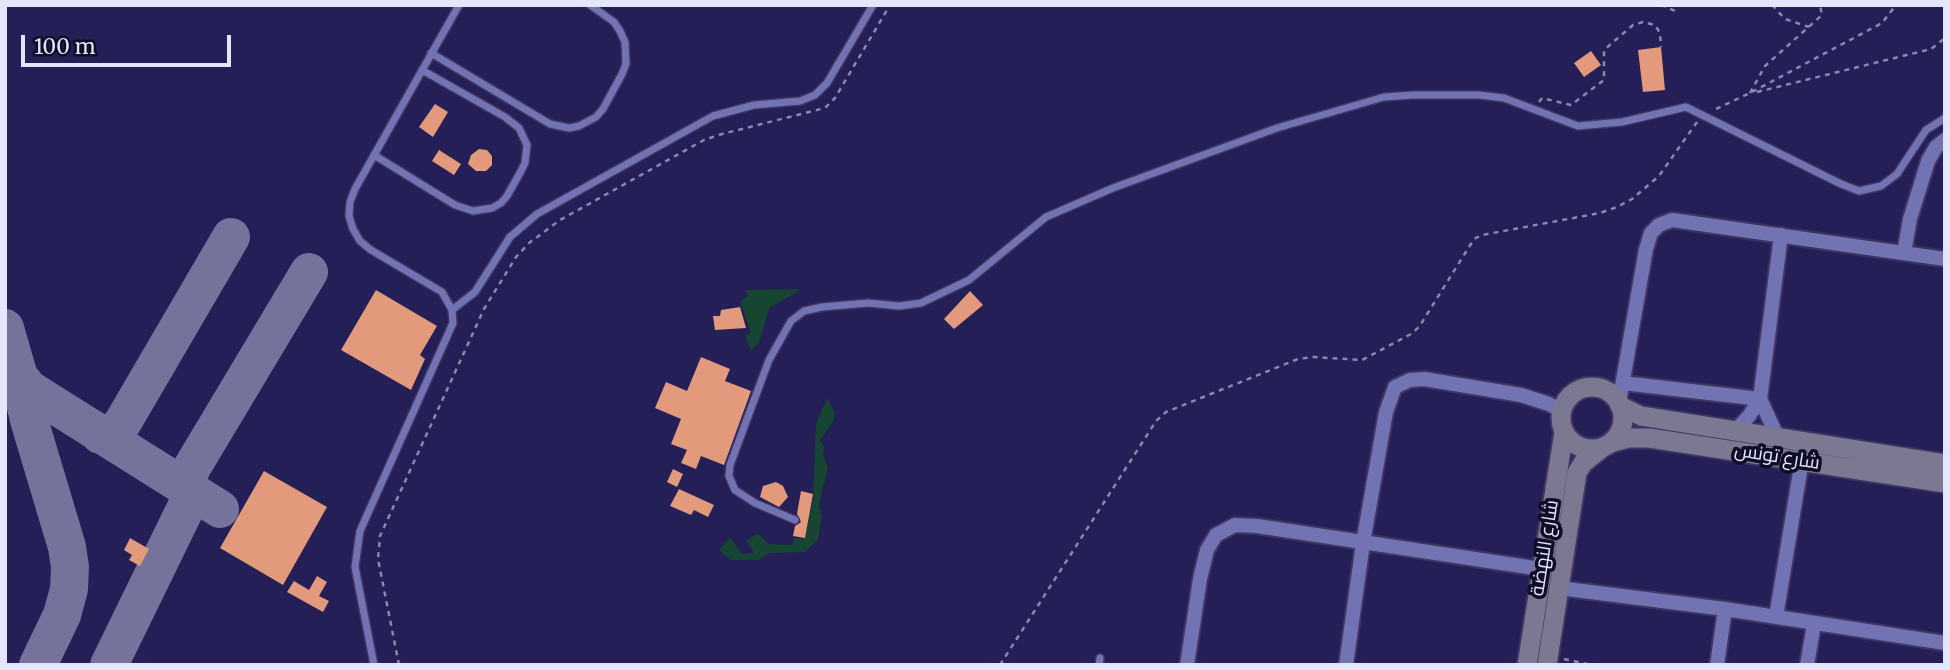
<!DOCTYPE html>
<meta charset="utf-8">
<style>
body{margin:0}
#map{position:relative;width:1950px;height:670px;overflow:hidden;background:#241f56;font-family:Merriweather,serif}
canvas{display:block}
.frame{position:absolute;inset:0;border:7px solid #e4e6fb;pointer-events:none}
.scale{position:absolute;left:21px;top:35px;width:210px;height:32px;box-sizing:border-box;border:4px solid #e4e6fb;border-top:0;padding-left:9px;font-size:21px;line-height:24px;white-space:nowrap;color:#e4e6fb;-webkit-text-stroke:5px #0f0e26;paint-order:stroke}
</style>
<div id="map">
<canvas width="1950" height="670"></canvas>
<div class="frame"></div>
<div class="scale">100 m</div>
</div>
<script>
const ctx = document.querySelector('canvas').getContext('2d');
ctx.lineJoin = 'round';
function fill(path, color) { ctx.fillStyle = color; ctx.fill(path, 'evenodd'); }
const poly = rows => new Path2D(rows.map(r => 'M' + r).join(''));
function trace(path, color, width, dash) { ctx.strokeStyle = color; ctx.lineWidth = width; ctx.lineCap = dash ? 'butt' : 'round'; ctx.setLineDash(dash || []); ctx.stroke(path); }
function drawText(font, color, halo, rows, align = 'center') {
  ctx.font = font + ' Merriweather,Cairo,serif'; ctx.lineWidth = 7; ctx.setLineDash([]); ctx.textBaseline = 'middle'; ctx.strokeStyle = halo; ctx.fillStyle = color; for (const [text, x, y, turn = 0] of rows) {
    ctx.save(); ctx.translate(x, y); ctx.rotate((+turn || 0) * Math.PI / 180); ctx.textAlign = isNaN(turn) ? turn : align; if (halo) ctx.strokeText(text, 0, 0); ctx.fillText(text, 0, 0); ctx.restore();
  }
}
fill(poly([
 [802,289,769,308,759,343,751,351,745,336,751,332,740,302,748,296,746,290],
 [827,398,834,411,834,420,820,441,824,446,823,455,828,468,822,491,819,508,822,516,818,539,805,552,769,553,759,560,731,560,719,550,730,537,742,554,754,553,746,540,758,534,769,544,791,545,795,538,805,538,813,499,816,424]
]), '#164531');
trace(poly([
 [5,328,19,377,29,389,220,509],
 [19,377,29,420,67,547,70,567,69,589,62,615,38,665],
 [100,435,116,431,123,422,231,237],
 [109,665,193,493,188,481,191,469,309,272]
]), '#75739c', 38);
fill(poly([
 [1661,47,1665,90,1643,92,1638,50],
 [1591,51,1601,65,1584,77,1574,63],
 [435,104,448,112,433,137,419,127],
 [479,149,487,150,492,156,492,165,486,171,476,171,468,164,471,155],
 [439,150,461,164,454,175,432,161],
 [376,290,437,326,420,355,425,359,411,390,341,350],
 [970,291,983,305,954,329,944,319],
 [740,307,746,328,715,330,713,316,720,316,721,310],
 [701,357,730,369,725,381,751,391,724,465,701,456,696,469,681,463,687,450,671,444,681,419,655,408,666,382,687,391],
 [673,469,683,474,677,487,667,482],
 [264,471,327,507,283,585,220,548],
 [776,482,783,486,788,497,779,507,760,497,763,486],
 [679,489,714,505,708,517,694,510,691,515,670,506],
 [801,491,813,494,805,538,793,536,795,526,801,522,797,514],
 [130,538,149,549,140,566,129,560,132,555,124,550],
 [317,576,327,582,319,596,329,601,323,612,287,592,294,581,309,590]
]), '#e2997c');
const lane = poly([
 [431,53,550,124,569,128,579,126,596,117,603,109,622,74,626,64,625,42,620,31,614,22,590,5],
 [374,155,455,205,473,211,492,208,501,203,507,196,521,171,525,163,527,145,519,128,505,117,422,70],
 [452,310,475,292,510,237,537,214,713,116,754,105,800,101,815,95,827,83,873,5],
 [795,520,755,503,735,490,729,476,730,465,769,360,791,321,804,311,822,307,868,303,899,306,921,303,969,280,1046,217,1113,188,1277,128,1384,97,1413,95,1479,95,1504,98,1578,126,1622,122,1686,107,1841,184,1859,191,1881,186,1897,174,1926,130,1945,118],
 [374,665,355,567,360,531,453,323,452,310,442,292,371,250,360,241,353,229,349,216,350,202,355,189,459,5],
 [1099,665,1100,658]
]);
const street = poly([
 [1904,253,1910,219,1928,161,1936,147,1945,140],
 [1623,383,1760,399],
 [1760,399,1778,438],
 [1619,403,1646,249,1651,233,1659,225,1672,220,1945,259],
 [1735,431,1749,416,1760,399,1781,235],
 [1559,588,1725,609,1945,643],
 [1776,617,1802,460],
 [1187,665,1200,579,1207,550,1216,535,1235,525,1257,526,1541,569],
 [1346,665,1363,543,1386,412,1395,387,1410,380,1424,379,1521,395,1549,404,1561,411],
 [1717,665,1725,609],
 [1807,665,1814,624]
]);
const secondary = poly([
 '1561 418a31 31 0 1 1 62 0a31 31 0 1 1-62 0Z',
 [1620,406,1641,416,1945,464],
 [1610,443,1628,438,1649,438,1945,483],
 [1527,665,1564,432],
 [1547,665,1577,473,1583,463,1603,447]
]);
trace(lane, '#3f3564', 10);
trace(street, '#3f3564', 18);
trace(secondary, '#3f3564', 23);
trace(poly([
 [1661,5,1675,11],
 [1772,5,1785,19,1809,27],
 [1757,92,1931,49,1945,38],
 [1750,93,1765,66,1822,15,1820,5,1797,5],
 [1539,102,1542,98,1571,105,1604,80,1604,50,1633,25,1643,22,1655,25,1660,33,1661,47],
 [1716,109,1750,93,1882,23,1896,5],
 [1564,659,1592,665],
 [399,665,378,559,380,536,484,309,516,257,529,243,560,220,704,140,722,134,825,108,835,98,890,5],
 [1000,665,1156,421,1166,412,1298,359,1313,357,1362,360,1411,334,1419,327,1474,239,1482,235,1600,213,1617,207,1632,199,1659,176,1697,122]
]), '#8988ad', 2.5, [5, 5]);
trace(lane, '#7273b2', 7);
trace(street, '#7273b2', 14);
trace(secondary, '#7b7991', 19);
drawText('19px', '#e4e6fb', '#0f0e26', [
 ["شارع تونس",1777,457,9],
 ["شارع النهضة",1545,548,-81]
]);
</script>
